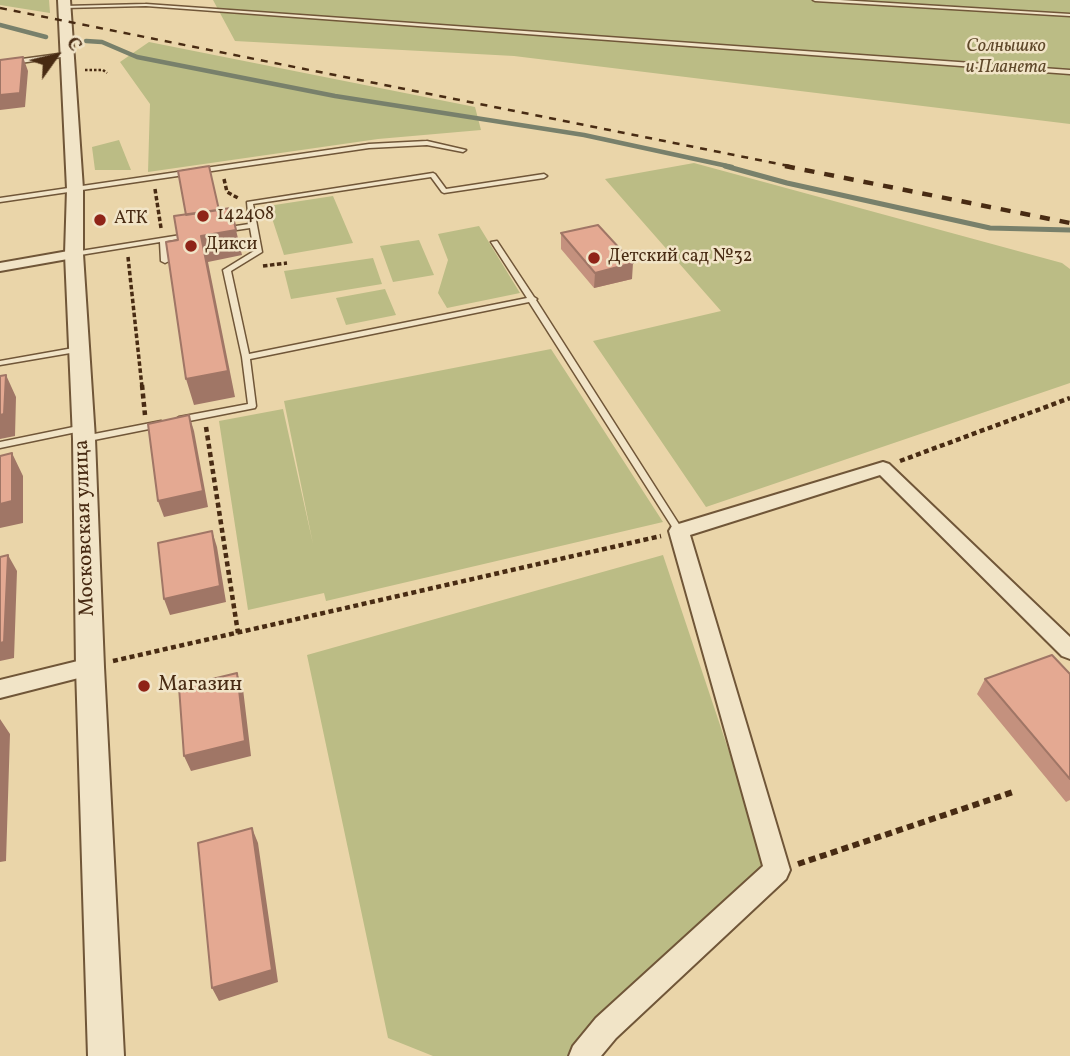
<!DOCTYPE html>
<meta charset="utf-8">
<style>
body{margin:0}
#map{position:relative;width:1070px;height:1056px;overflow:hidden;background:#ead5a9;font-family:Vollkorn,serif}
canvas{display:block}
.north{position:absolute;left:21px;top:21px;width:70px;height:70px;-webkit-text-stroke:5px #f1e4c7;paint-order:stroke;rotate:56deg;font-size:19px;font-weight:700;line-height:28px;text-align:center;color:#482b13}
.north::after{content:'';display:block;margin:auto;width:24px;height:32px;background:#482b13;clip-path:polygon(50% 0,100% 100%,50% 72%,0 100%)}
</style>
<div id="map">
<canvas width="1070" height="1056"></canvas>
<div class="north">С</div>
</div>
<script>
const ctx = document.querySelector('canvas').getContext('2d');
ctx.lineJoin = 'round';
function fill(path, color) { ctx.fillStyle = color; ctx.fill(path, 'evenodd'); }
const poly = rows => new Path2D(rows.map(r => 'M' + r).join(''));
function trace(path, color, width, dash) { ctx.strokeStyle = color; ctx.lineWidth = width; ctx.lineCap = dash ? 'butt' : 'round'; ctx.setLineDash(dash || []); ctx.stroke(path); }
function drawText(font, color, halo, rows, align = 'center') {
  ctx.font = font + ' Vollkorn,serif'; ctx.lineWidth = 5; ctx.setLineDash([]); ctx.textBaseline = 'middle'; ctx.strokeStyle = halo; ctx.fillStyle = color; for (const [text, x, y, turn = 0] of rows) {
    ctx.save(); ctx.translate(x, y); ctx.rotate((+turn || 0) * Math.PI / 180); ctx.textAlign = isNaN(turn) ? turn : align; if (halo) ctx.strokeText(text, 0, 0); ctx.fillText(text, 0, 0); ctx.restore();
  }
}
fill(poly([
 [0,0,49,0,50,13,0,5],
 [213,0,1070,0,1070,124,514,56,235,41],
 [149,42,475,107,481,130,378,139,148,172,150,104,120,62],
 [119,140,131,170,95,170,92,147],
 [694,163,1062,263,1070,269,1070,383,706,507,593,341,721,311,605,179],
 [333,196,353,243,284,255,268,206],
 [479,226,520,293,447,308,438,293,448,260,438,234],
 [419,240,434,275,393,282,380,246],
 [373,258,382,284,291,299,284,271],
 [385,289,396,315,346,325,336,298],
 [551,349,663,522,326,601,324,593,248,610,219,421,283,409,313,544,284,401],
 [663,555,768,868,595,1056,433,1056,388,1038,307,655]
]), '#bbbc85');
trace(poly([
 [0,25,46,37],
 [86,41,102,42,137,57,335,96,584,135,732,167]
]), '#78806b', 4.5);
trace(poly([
 [725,166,787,183,990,228,1070,230]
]), '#78806b', 5);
const service = poly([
 [813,0,840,0,1070,14,1070,16,815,1,813,0],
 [146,4,1070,70,1070,74,146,6,64,8,62,7,64,6,146,4],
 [66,53,68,54,68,56,0,66,0,62,66,53],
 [427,141,466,150,463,152,427,145,369,148,0,202,0,198,369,144,427,141],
 [433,173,435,174,446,189,544,174,547,176,544,178,444,193,442,192,431,177,253,204,262,252,231,271,249,354,527,298,491,242,497,241,534,297,537,299,536,300,682,529,684,531,682,533,676,533,529,302,250,359,256,406,255,408,179,423,176,422,175,420,179,417,248,404,242,357,223,270,254,251,250,228,223,232,220,230,223,228,249,224,247,202,433,173],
 [187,234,189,235,189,237,167,241,169,261,165,263,161,261,160,242,74,256,70,254,74,252,187,234],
 [79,347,83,349,82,351,0,365,0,361,79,347],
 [161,421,165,424,164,426,84,442,80,439,84,436,161,421],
 [83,425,87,428,86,430,0,448,0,442,83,425]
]);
const minor = poly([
 [74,250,79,251,79,257,0,271,0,263,74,250],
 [883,462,889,464,1070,637,1070,659,1062,656,880,475,690,535,790,870,786,879,616,1038,601,1056,569,1056,573,1046,596,1018,763,866,669,531,672,526,883,462],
 [90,658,98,661,101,667,98,673,0,698,0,680,90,658]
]);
const tertiary = poly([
 [58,0,70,0,83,189,83,254,95,439,104,667,124,1056,88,1056,76,667,73,439,65,254,67,189,58,0]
]);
trace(service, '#705638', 3);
trace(minor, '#705638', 4);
trace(tertiary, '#705638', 4);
trace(poly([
 [85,70,103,70,107,73]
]), '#482b13', 2.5, [2.5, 2]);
trace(poly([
 [224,179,227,192,238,198],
 [155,189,161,228],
 [128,257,142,387],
 [263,266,287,263]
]), '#482b13', 3.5, [4.5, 2.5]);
trace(poly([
 [142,385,145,415],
 [206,427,238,633],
 [900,461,1070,398],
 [113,661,661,536]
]), '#482b13', 4.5, [5, 3.5]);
trace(poly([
 [798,864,1016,791]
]), '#482b13', 6, [7, 4.5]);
fill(service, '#f1e4c7');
fill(minor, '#f1e4c7');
fill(tertiary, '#f1e4c7');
trace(poly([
 [0,8,794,167]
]), '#482b13', 2.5, [7, 7]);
trace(poly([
 [785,166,1070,223]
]), '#482b13', 4.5, [10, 10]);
fill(poly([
 [561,233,632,279,594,288,561,249],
 [1070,674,1070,800,1066,802,977,694,985,679]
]), '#c4917e');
fill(poly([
 [23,57,28,71,25,107,0,110,0,95],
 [236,230,242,255,208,262,235,397,194,405,186,379,201,236],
 [633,263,632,279,594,288,595,273],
 [6,375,16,397,15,436,0,439,0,415],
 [189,415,194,431,208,507,164,517,158,501],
 [12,453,23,476,23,523,0,528,0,504],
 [212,531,217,547,226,602,170,615,164,599],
 [8,555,17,571,14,658,0,661,0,643],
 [237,673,243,689,251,756,191,771,184,756],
 [0,719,10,734,6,861,0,862],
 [252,828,258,843,278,982,219,1001,212,988]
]), '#a07666');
const building = poly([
 [23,57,20,93,0,95,0,60,23,57],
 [209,166,219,210,186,215,178,171,209,166],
 [231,208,236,230,201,236,228,371,186,379,166,242,178,240,174,216,231,208],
 [598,225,633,263,595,273,561,233,598,225],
 [6,375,4,414,0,415,0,376,6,375],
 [189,415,203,491,158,501,148,424,189,415],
 [12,453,12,501,0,504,0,456,12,453],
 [212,531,220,586,164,599,158,543,212,531],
 [8,555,4,642,0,643,0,557,8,555],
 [1052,655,1070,674,1070,779,985,679,1052,655],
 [237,673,245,741,184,756,179,687,237,673],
 [252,828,272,970,212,988,198,843,252,828]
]);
fill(building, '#e4a992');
trace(building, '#a07666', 2);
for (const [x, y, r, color] of [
 [203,216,7,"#8f2418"],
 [100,220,7,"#8f2418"],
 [191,246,7,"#8f2418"],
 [594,258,7,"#8f2418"],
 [144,686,7,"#8f2418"]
]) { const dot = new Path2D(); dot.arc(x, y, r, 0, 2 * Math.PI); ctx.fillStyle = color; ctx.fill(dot); trace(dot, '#f1e4c7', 2.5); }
drawText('italic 18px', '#5f482a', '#f1e4c7', [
 ["Солнышко",1006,48],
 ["и Планета",1006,69]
]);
drawText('18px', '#482b13', '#f1e4c7', [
 ["142408",217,216],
 ["АТК",114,220],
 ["Дикси",205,246],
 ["Детский сад №32",608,258]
], 'left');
drawText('21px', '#482b13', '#f1e4c7', [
 ["Московская улица",86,528,-92]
]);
drawText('21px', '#482b13', '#f1e4c7', [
 ["Магазин",158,686]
], 'left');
</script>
